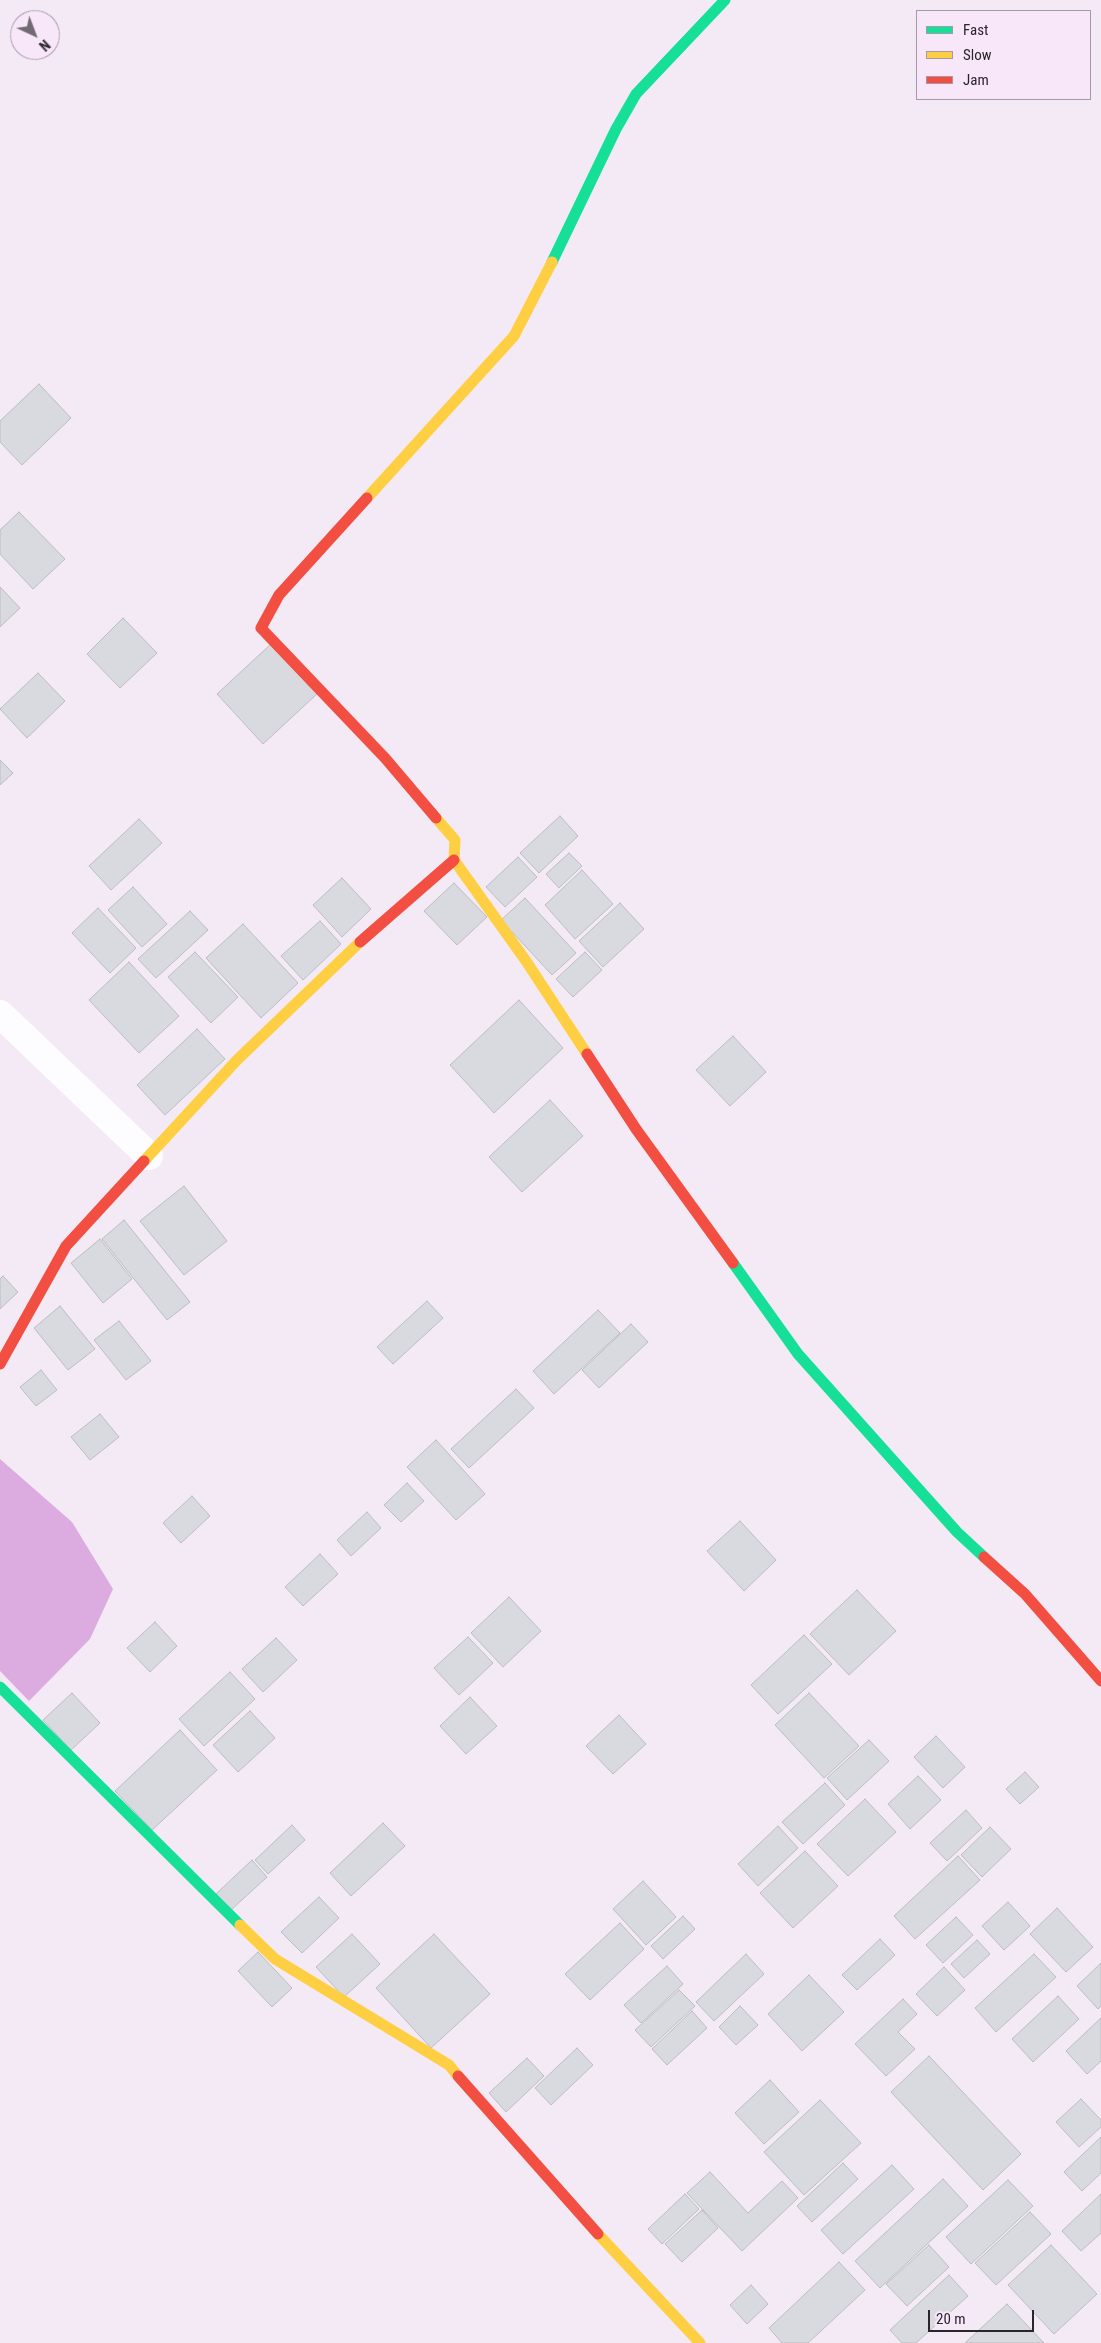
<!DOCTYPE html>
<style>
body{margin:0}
#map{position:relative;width:1101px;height:2343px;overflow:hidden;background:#f4eaf5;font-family:"Roboto Condensed",sans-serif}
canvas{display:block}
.legend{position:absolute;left:916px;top:10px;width:175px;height:90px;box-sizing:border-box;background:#f8e6f9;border:1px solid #a699a7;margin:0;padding:6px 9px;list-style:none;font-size:15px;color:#2b252c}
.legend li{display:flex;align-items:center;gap:10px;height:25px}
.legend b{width:25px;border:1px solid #a699a7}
.north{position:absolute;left:10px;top:10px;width:50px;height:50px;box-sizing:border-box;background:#f8e6f9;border:1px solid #a699a7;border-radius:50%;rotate:137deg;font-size:14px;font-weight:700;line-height:20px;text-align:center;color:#2b252c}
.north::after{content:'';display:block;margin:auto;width:18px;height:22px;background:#716a72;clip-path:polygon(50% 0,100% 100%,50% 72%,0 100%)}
.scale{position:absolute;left:928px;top:2310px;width:106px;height:22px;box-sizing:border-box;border:2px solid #2b252c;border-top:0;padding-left:6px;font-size:15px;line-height:18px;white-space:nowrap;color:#2b252c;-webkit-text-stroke:4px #f8e6f9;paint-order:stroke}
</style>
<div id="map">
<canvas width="1101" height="2343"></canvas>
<ul class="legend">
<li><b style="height:6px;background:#16e098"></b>Fast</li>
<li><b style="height:6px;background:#ffcf43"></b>Slow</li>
<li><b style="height:6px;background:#f24e42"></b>Jam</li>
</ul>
<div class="north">N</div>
<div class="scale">20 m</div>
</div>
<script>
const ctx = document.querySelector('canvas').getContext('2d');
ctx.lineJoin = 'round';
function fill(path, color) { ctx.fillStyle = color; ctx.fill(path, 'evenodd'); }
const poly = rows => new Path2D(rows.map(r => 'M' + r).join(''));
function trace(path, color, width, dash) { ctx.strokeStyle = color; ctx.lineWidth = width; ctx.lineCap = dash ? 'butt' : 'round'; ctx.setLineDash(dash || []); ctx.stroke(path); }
fill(poly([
 [0,1459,72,1522,113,1589,90,1639,29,1701,0,1671]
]), '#dcabe0');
const building = poly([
 [39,384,71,418,22,465,0,442,0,421,39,384],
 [19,512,65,559,33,589,0,554,0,530,19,512],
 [0,587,20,608,0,627,0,587],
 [123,618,157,653,120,688,87,654,123,618],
 [271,644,317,694,263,744,217,694,271,644],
 [38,673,65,701,27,738,0,709,38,673],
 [0,760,13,773,0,785,0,760],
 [560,816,578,836,539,873,520,853,560,816],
 [139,819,162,843,111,890,89,866,139,819],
 [569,853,582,866,559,888,546,874,569,853],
 [518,857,537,877,505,907,486,887,518,857],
 [582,870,613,904,575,939,545,905,582,870],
 [342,878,371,909,342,937,313,905,342,878],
 [454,883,487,917,457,945,424,911,454,883],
 [133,887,167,924,142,947,108,910,133,887],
 [525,898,576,953,552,975,501,920,525,898],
 [620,903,644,929,603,967,579,941,620,903],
 [98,908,136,948,110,973,72,933,98,908],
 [190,911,208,930,156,978,138,959,190,911],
 [320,921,341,944,303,980,281,956,320,921],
 [243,924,298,983,261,1018,206,958,243,924],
 [195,952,238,997,211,1023,168,977,195,952],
 [585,952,602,970,573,997,556,979,585,952],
 [129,962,179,1016,139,1053,89,1000,129,962],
 [519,1000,563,1048,494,1113,450,1065,519,1000],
 [197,1029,225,1059,165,1115,137,1085,197,1029],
 [733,1036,766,1072,730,1106,696,1070,733,1036],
 [550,1100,583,1136,522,1192,489,1157,550,1100],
 [184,1186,227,1241,184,1275,140,1221,184,1186],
 [124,1220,190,1302,167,1320,102,1239,124,1220],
 [100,1239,132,1279,103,1303,71,1263,100,1239],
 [3,1276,18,1292,0,1309,0,1279,3,1276],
 [427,1301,443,1318,393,1364,377,1347,427,1301],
 [60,1306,95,1349,68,1370,34,1328,60,1306],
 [598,1310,620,1333,554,1394,533,1371,598,1310],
 [119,1321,151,1361,126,1380,94,1340,119,1321],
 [631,1324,648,1342,599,1388,582,1370,631,1324],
 [41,1370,57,1390,36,1406,20,1387,41,1370],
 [516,1389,534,1408,469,1468,451,1449,516,1389],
 [100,1414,119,1437,90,1460,71,1437,100,1414],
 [436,1440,485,1494,456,1520,407,1467,436,1440],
 [407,1483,424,1501,401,1522,384,1505,407,1483],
 [192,1496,210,1516,181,1543,163,1523,192,1496],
 [367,1512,381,1528,351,1556,337,1540,367,1512],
 [740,1521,776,1560,744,1591,707,1551,740,1521],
 [320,1554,338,1574,303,1606,285,1587,320,1554],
 [857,1590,896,1631,849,1675,810,1634,857,1590],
 [509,1597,541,1631,503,1667,471,1633,509,1597],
 [155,1622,177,1646,150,1672,127,1648,155,1622],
 [804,1635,832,1664,778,1714,751,1685,804,1635],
 [468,1637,493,1663,459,1695,434,1668,468,1637],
 [276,1638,297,1660,263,1692,242,1669,276,1638],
 [230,1672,255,1699,204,1746,179,1719,230,1672],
 [72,1693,100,1723,71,1750,43,1720,72,1693],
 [809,1693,859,1746,824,1778,775,1725,809,1693],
 [470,1697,497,1726,466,1754,440,1726,470,1697],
 [250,1711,275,1738,238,1772,213,1745,250,1711],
 [619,1715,646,1744,613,1774,586,1746,619,1715],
 [180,1730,217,1770,152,1830,115,1791,180,1730],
 [936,1736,965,1767,943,1788,914,1757,936,1736],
 [869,1740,889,1761,847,1800,827,1778,869,1740],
 [1025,1772,1039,1787,1020,1804,1006,1789,1025,1772],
 [918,1776,941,1800,910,1829,888,1804,918,1776],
 [825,1783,845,1805,803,1844,782,1822,825,1783],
 [865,1799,896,1832,848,1876,817,1844,865,1799],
 [966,1810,982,1828,947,1861,930,1843,966,1810],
 [383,1823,405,1846,351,1896,330,1873,383,1823],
 [292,1825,305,1840,268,1874,255,1860,292,1825],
 [778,1826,798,1848,758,1886,738,1864,778,1826],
 [990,1827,1011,1849,982,1877,961,1855,990,1827],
 [805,1851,838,1886,793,1928,760,1893,805,1851],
 [958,1856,980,1880,915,1939,894,1916,958,1856],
 [252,1860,267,1877,231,1910,216,1894,252,1860],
 [643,1881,676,1917,646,1945,613,1909,643,1881],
 [319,1897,339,1918,302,1953,281,1932,319,1897],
 [1008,1902,1030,1926,1004,1950,982,1926,1008,1902],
 [1057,1908,1093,1947,1066,1972,1030,1934,1057,1908],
 [683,1916,695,1929,663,1959,651,1946,683,1916],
 [956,1917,973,1935,943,1963,926,1945,956,1917],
 [620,1923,644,1949,590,2000,565,1974,620,1923],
 [352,1934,380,1964,344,1997,316,1967,352,1934],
 [434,1934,490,1994,431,2048,376,1988,434,1934],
 [880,1939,895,1955,857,1990,842,1975,880,1939],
 [977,1940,990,1954,964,1978,951,1964,977,1940],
 [258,1952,292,1988,272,2007,238,1971,258,1952],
 [746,1954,764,1974,714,2021,696,2002,746,1954],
 [1034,1954,1056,1977,996,2032,975,2008,1034,1954],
 [1101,1963,1101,2006,1098,2009,1077,1986,1101,1963],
 [667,1966,683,1984,641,2023,624,2005,667,1966],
 [944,1967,965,1990,937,2016,916,1994,944,1967],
 [809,1975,844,2012,802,2051,768,2014,809,1975],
 [679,1990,695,2006,651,2047,635,2030,679,1990],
 [1058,1996,1079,2019,1033,2062,1012,2039,1058,1996],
 [903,1999,917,2014,898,2032,915,2049,886,2076,855,2044,903,1999],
 [740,2006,758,2025,736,2045,719,2027,740,2006],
 [692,2011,707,2028,667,2065,652,2049,692,2011],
 [1101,2018,1101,2061,1087,2074,1066,2051,1101,2018],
 [577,2048,593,2065,551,2105,535,2088,577,2048],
 [929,2056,1021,2154,983,2190,891,2092,929,2056],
 [527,2058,544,2076,506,2112,489,2093,527,2058],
 [770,2080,799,2112,764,2144,735,2113,770,2080],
 [1081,2099,1101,2120,1101,2127,1079,2147,1056,2122,1081,2099],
 [820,2100,861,2143,804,2195,764,2152,820,2100],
 [1101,2137,1101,2173,1082,2191,1064,2172,1101,2137],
 [843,2163,858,2179,812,2222,797,2206,843,2163],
 [892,2165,914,2189,843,2254,821,2230,892,2165],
 [710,2172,748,2213,782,2181,798,2198,742,2251,687,2193,710,2172],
 [943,2179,968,2206,880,2288,855,2261,943,2179],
 [1008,2180,1033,2206,971,2264,946,2237,1008,2180],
 [685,2194,699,2209,662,2244,648,2229,685,2194],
 [1101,2194,1101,2233,1081,2251,1062,2231,1101,2194],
 [702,2210,718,2228,682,2262,665,2244,702,2210],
 [1030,2212,1051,2234,996,2285,975,2263,1030,2212],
 [929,2245,949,2267,907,2306,886,2284,929,2245],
 [1051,2245,1097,2294,1054,2334,1008,2285,1051,2245],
 [839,2262,865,2290,808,2343,782,2343,769,2328,839,2262],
 [949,2275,968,2296,916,2343,902,2343,890,2330,949,2275],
 [751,2285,768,2304,747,2324,730,2305,751,2285],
 [1007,2304,1044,2343,965,2343,1007,2304]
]);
fill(building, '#d9dadf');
trace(building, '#bbbcc1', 1);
trace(poly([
 [0,1014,149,1156]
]), '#fdfcfe', 28);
trace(poly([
 [552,262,616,129,636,94,725,0],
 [733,1263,798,1354,957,1532,984,1557],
 [0,1687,240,1925]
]), '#16e098', 11);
trace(poly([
 [367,498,514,336,552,262],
 [436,818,455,840,454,860,526,961,587,1054],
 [144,1161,237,1060,360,942],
 [240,1925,275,1959,449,2065,458,2076],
 [598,2234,700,2343]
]), '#ffcf43', 11);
trace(poly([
 [367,498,279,595,261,628,385,758,436,818],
 [360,942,454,860],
 [587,1054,636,1129,733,1263],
 [0,1364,66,1246,144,1161],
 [984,1557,1025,1594,1101,1681],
 [458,2076,598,2234]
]), '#f24e42', 11);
</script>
